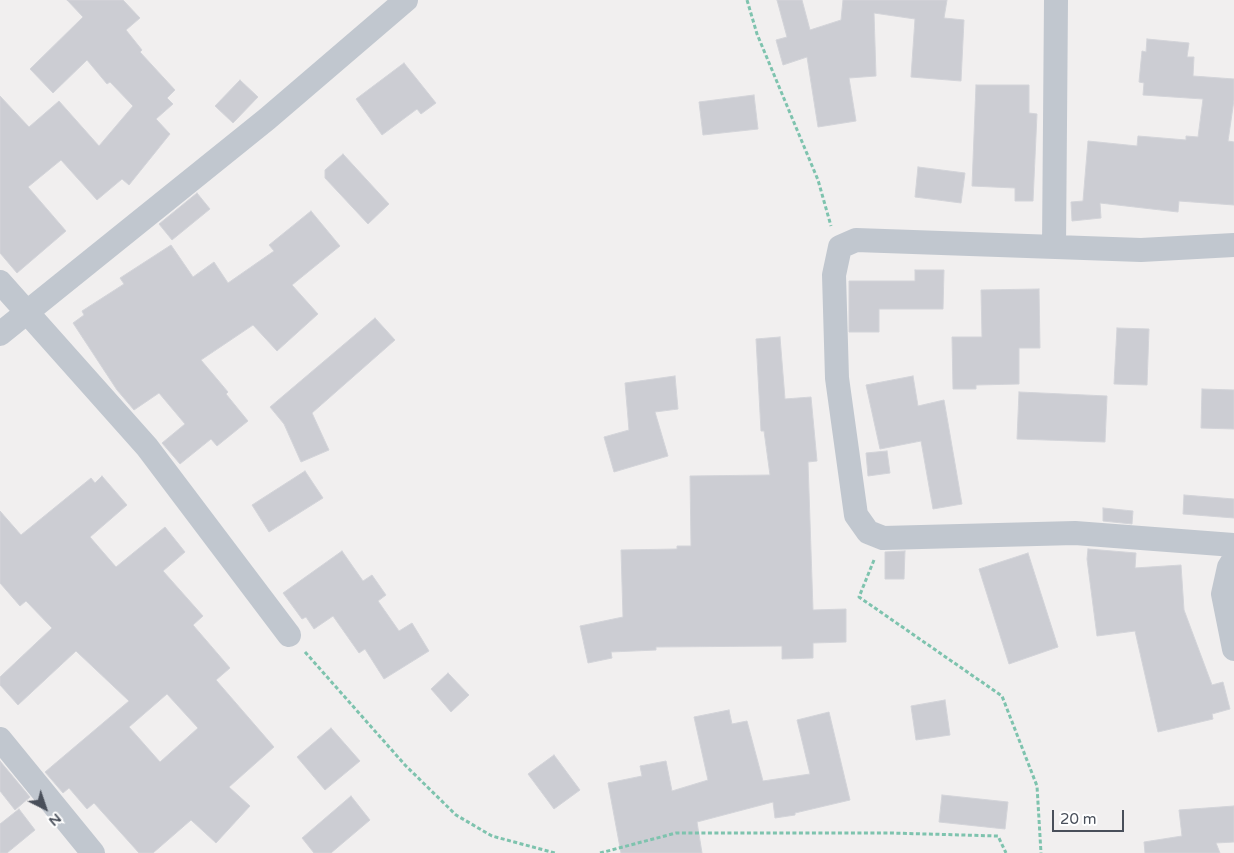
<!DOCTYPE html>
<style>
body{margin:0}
#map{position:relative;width:1234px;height:853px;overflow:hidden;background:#f1efef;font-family:"Varela Round",sans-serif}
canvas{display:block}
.north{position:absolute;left:20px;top:783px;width:50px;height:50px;-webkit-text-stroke:4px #fff;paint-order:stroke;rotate:139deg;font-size:14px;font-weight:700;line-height:20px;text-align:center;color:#494f5a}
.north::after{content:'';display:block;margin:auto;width:18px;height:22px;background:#494f5a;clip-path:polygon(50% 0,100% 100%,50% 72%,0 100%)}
.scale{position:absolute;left:1052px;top:810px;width:72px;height:22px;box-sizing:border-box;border:2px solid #494f5a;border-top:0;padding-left:6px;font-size:15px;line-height:18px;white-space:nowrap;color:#494f5a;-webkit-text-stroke:4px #fff;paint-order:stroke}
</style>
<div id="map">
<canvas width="1234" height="853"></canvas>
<div class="north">N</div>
<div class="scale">20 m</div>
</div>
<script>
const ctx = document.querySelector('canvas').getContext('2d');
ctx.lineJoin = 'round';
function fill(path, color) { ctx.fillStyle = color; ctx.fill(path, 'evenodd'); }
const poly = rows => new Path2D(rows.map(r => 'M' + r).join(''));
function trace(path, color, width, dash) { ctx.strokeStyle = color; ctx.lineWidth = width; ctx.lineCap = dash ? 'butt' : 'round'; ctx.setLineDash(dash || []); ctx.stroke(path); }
const building = poly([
 [67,0,123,0,140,18,126,30,142,50,140,52,175,90,167,98,173,104,156,119,170,134,129,185,122,179,97,200,61,160,28,187,66,231,17,273,0,253,0,96,29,127,59,101,99,146,133,106,110,82,107,84,87,60,53,93,30,69,83,17,67,0],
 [777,0,802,0,810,30,841,20,843,0,947,0,944,18,964,20,961,81,911,77,915,19,874,13,876,76,849,78,856,121,818,127,807,57,783,65,776,40,787,37,777,0],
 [1147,39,1189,43,1187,57,1194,57,1193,76,1234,79,1234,100,1228,141,1234,142,1234,205,1179,201,1178,212,1100,203,1101,218,1072,221,1071,202,1083,201,1088,141,1137,146,1138,136,1186,140,1186,136,1198,137,1203,99,1143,95,1144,83,1139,82,1142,51,1146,52,1147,39],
 [404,63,436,103,421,114,417,109,382,135,356,99,404,63],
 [240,80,258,97,233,123,215,106,240,80],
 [976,85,1029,85,1029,113,1037,114,1033,201,1015,201,1015,188,972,186,976,85],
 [754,95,758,129,703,135,699,102,754,95],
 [343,154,389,204,368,224,325,178,325,170,343,154],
 [918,167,965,173,961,203,915,197,918,167],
 [197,193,210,209,172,240,159,224,197,193],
 [311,211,340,246,292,285,318,314,277,351,253,325,201,360,228,392,226,394,248,421,217,446,211,439,180,464,162,443,185,424,159,393,134,410,117,390,73,323,84,315,82,311,124,284,120,278,171,245,193,277,214,262,228,283,274,251,269,245,311,211],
 [915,270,944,270,943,309,879,309,879,332,849,332,849,281,915,281,915,270],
 [1039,289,1040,348,1019,348,1019,384,976,385,976,389,953,389,952,337,982,337,981,290,1039,289],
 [375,318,395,340,312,413,329,450,301,462,284,424,270,407,375,318],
 [1117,328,1149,329,1147,385,1114,384,1117,328],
 [780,337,785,399,811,397,817,461,808,462,813,610,846,609,846,642,813,643,813,658,782,659,782,646,656,647,656,650,611,652,612,658,588,663,580,626,623,617,621,550,677,549,677,546,691,546,690,476,770,475,764,431,761,431,756,339,780,337],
 [675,376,678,409,655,412,668,456,614,472,604,437,629,430,625,383,675,376],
 [913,376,918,406,944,400,962,504,933,509,921,441,880,449,866,385,913,376],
 [1202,389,1234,390,1234,429,1201,428,1202,389],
 [1019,392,1107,396,1105,442,1017,439,1019,392],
 [887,451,890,473,868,476,866,453,887,451],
 [305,471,323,498,269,532,252,505,305,471],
 [102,476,127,505,90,537,116,567,165,527,185,552,163,571,203,616,193,625,230,668,216,680,274,747,229,787,250,806,216,843,191,820,153,853,139,853,94,803,87,809,69,788,63,793,45,772,129,701,76,651,18,705,0,685,0,677,52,628,26,601,20,606,0,583,0,511,21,535,91,478,95,483,102,476],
 [167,694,198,728,160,762,129,727,167,694],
 [1184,495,1234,499,1234,518,1183,514,1184,495],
 [1103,508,1133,511,1132,524,1103,521,1103,508],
 [1088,549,1136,553,1135,568,1181,565,1184,610,1212,685,1223,682,1230,709,1212,714,1213,719,1158,732,1135,631,1097,636,1087,559,1088,549],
 [342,551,363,581,372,575,386,595,378,601,399,631,412,623,429,651,384,679,365,649,359,653,333,616,314,629,306,617,302,619,283,593,342,551],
 [905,551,904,579,885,579,885,552,905,551],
 [1028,553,1058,647,1009,664,979,569,1028,553],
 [448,673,469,695,451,712,431,689,448,673],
 [945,700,950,735,916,740,911,706,945,700],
 [729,710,732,724,747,721,763,781,810,774,797,720,829,712,850,800,795,813,795,815,775,818,773,802,697,822,702,853,621,853,608,783,642,776,640,766,666,761,672,791,708,780,694,717,729,710],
 [331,728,360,761,325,790,297,757,331,728],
 [554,755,580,790,554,809,528,774,554,755],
 [0,761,30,797,15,810,0,791,0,761],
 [942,795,1008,802,1005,829,939,822,942,795],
 [351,796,370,820,331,853,314,853,302,838,351,796],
 [1234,806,1234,842,1216,843,1220,853,1145,853,1144,842,1182,836,1179,810,1234,806],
 [19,809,35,830,7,853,0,853,0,824,19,809]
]);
fill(building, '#cccdd3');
trace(building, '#d3d4d9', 1);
trace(poly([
 [747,0,757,34,818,180,831,226],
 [874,560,859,597,1002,696,1037,786,1041,853],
 [305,652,405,765,456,815,492,836,555,853],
 [600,853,676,833,891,833,998,836,1006,853]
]), '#7ec3ae', 3, [4, 2.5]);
trace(poly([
 [1234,245,1141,250,856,240,840,247,834,275,837,378,856,515,868,532,883,538,1075,533,1234,545],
 [1054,247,1056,0],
 [0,282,147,447,289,635],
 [0,334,267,119,406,0],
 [1234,559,1229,567,1223,594,1234,649],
 [0,739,93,853]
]), '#c1c7cf', 24);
</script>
